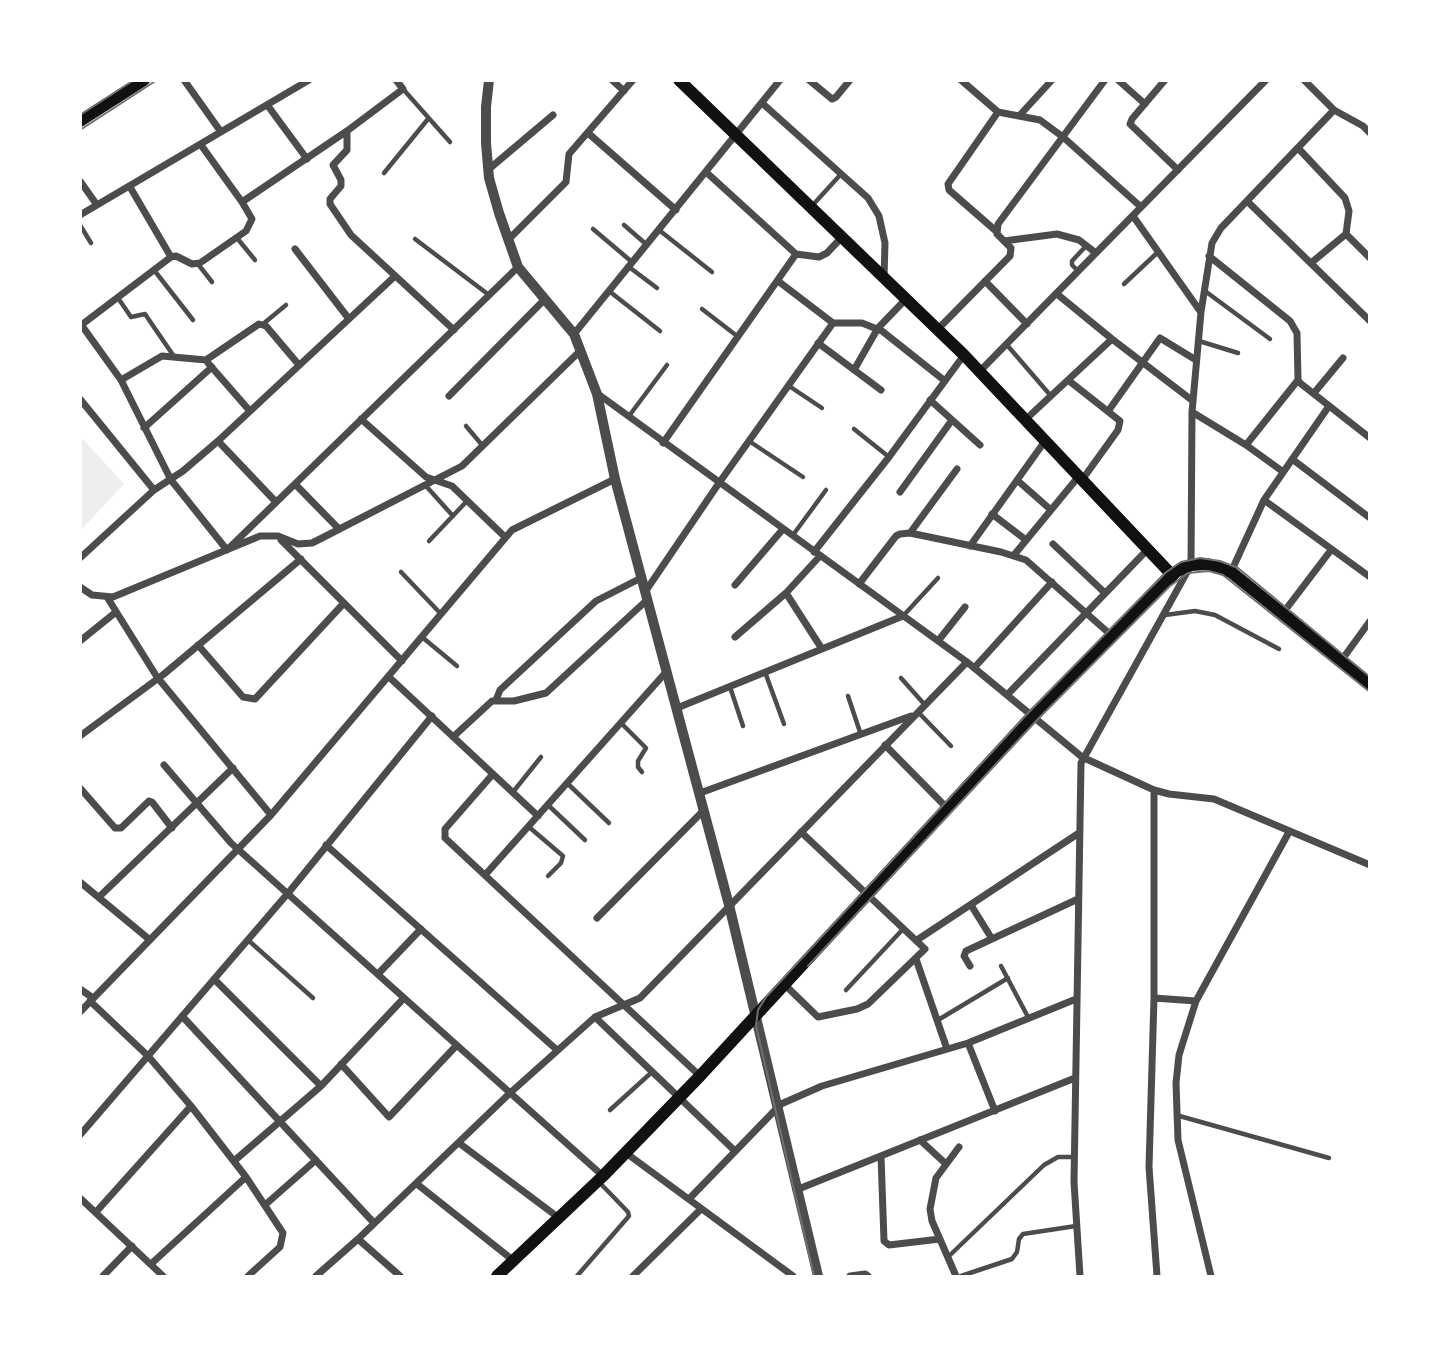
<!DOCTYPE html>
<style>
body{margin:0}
#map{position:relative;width:1450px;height:1357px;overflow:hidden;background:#fff;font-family:"Golos Text",sans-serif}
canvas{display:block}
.frame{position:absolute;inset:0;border:82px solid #fff;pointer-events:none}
</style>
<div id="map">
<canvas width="1450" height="1357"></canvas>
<div class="frame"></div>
</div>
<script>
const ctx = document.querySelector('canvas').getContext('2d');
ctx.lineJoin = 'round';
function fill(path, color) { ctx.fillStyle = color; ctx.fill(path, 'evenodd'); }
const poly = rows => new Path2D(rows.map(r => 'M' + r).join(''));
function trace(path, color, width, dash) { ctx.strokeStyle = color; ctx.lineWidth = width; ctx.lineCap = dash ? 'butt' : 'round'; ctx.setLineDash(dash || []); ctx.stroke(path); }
fill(poly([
 [81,437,124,484,81,530]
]), '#eee');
trace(poly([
 [403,89,450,142],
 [384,173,428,119],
 [811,207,841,174],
 [80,225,91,243],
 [624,225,647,245],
 [593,229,632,262],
 [659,230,712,272],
 [237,238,255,260],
 [415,239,489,295],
 [198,264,212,282],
 [629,267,657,288],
 [154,270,193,320],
 [1078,271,1072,265,1072,261,1086,246],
 [1124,284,1158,252],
 [609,291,660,331],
 [1205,291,1270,339],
 [118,298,131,317,145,314,173,355],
 [702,309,737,336],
 [263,324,286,305],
 [1199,341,1238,353],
 [1007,345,1051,396],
 [789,386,822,408],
 [629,416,667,365],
 [466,426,482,445],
 [854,429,889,457],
 [749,441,803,477],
 [426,486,453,516],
 [793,535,826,490],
 [429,541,467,501],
 [401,572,441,614],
 [1165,615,1195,611,1215,615,1279,649],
 [903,616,938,578],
 [422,637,457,666],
 [765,672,784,724],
 [901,678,925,705],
 [730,687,743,726],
 [848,696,861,735],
 [918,712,951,746],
 [621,723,646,748,638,761,638,767,642,772],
 [567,783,609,823],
 [513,792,541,757],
 [548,805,585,840],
 [529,827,563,856,561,863,548,876],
 [248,940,313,998],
 [1001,966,1028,1017],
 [846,990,904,928],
 [938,1020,1008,978],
 [610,1110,652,1072],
 [1176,1115,1329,1158],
 [948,1257,1044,1165,1058,1157,1074,1157],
 [577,1276,629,1216,628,1212,599,1182],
 [961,1276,1012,1259,1017,1252,1019,1239,1023,1234,1076,1226]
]), '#4c4c4c', 4.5);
trace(poly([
 [184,80,221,132],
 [612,80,624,91],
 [809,80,832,99,836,97,850,80],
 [961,80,998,112,1040,120,1063,137,1141,207],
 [1118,80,1145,104],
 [1165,80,1132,119,1130,124,1178,170],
 [1304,80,1334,110,1363,126,1370,133],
 [762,103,868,198,879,216,885,243,884,278],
 [268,106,307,159],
 [1019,116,1052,80],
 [347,131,347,150,333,165,341,180,341,186,330,199,330,204,351,235,454,330],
 [588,133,676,210],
 [201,145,242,202],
 [1298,148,1345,198,1349,211,1346,234,1370,258],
 [489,169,553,115],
 [706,172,796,254,819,257,827,253,842,237],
 [80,181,97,205],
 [130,187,171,257],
 [1247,201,1370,321],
 [80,215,309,80],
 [1133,216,1200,311],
 [996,231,949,190,948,184,998,112],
 [508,240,566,182,569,154,633,80],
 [1004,241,1057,234,1079,240,1096,253],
 [295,249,349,319],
 [1209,256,1290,321,1297,333,1298,380,1300,383,1370,438],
 [1311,263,1346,234],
 [778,281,833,323,862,323,882,331,945,381],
 [985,281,1027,324],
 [1057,294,1112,339,1193,401],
 [80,323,121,380,171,480,227,550,518,267],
 [80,326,171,257,176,256,192,264,200,263,246,231,252,219,242,202,347,131,403,89,396,80],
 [938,329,1010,256,1011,248,997,234,998,224,1105,80],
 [574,334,780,80],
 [818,343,881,390],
 [208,363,249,410],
 [854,370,878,328,906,299],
 [980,371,1266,80],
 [121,380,162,356,206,360,259,324,266,326,299,365],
 [1068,380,1120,421,1118,430,1082,480],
 [1314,393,1343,358],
 [598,394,967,662,1082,757,1154,790,1169,794,1214,799,1370,865],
 [449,396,545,299],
 [80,399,154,490],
 [930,400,980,445],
 [1109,410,1160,338,1196,360],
 [1192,412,1246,445,1282,471],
 [361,419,426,477,452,486,505,537],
 [1025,420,1112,339],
 [144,428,212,367],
 [218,441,276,502],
 [663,443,796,254],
 [1246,445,1298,380],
 [1292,459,1370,518],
 [1017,480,1051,510],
 [295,484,339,529],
 [900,492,952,420],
 [1264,500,1370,577],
 [992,514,1026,540],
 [910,533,957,469],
 [281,540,402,661],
 [1053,544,1105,593],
 [970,546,1045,441],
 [814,552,889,457,964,355],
 [1014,555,1079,476],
 [80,558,154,490,183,471,218,441,394,277],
 [1231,572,1264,500,1329,406],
 [859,584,896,536,900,534,910,533,1001,552,1026,560,1111,635],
 [735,585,783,529],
 [80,587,92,595,113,597,260,536,278,536,298,544,312,543,324,537,462,466,581,350],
 [645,592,719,483,833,323],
 [786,593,822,649],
 [107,597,157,677,271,815],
 [1283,613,1331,550],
 [735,637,786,593,820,556],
 [80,641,116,612],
 [938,641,965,607],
 [198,645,243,697,255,699,344,603],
 [1341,661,1370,621],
 [974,668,1052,582],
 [389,677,538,816],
 [1007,695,1148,549],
 [496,700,500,690,596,601,641,578],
 [677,708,903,616],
 [80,736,164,674,301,559],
 [453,737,492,701,514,701,546,693,647,600],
 [885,745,947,808],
 [164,765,231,843,603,1176],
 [493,774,445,829,445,838,700,1076],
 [80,788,115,828,121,828,149,801,152,802,172,828],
 [1154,790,1154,998,1149,1167,1157,1276],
 [700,793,911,716],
 [326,845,557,1050],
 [485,875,667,671],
 [80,882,150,940],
 [99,897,233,768],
 [971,905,992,939],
 [597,918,704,810],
 [917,940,1079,833],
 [916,959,947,1049],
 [970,966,964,956,966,951,1078,899],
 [378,974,421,929],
 [214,979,321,1086],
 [784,984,818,1017,857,1009,868,1004,925,949,801,832],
 [80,989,93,998],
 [1154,998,1196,1001],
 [90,1001,148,1056,191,1106,246,1177,283,1233,280,1247,248,1276],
 [80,1012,271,815,512,530,615,479],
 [182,1016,374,1223],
 [595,1017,735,1151],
 [968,1043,995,1111],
 [341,1064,389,1117,456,1046],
 [80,1135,289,892,432,716],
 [920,1140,946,1164],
 [459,1143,559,1218],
 [626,1153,793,1276],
 [881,1156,884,1241,889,1245,940,1239],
 [234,1161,321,1086,404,998],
 [417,1184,514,1261],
 [796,1190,1075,1078],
 [80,1198,163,1276],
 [689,1199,781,1104,822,1086,968,1043,1076,999],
 [265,1205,316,1160],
 [96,1212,191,1106],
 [358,1239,400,1276],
 [151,1264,246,1177],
 [103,1276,132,1246],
 [316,1276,358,1239,510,1093,595,1017,640,998,967,662],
 [633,1276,701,1209],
 [850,1276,865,1274,868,1276],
 [956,1276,932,1221,930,1209,936,1178,959,1147],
 [1080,1276,1074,1182,1081,763,1191,565,1192,412,1201,312,1212,243,1221,228,1334,110],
 [1211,1276,1178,1140,1176,1083,1179,1055,1196,1001,1289,832]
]), '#4c4c4c', 7);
trace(poly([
 [489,80,486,107,486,143,489,178,499,213,518,267,574,334,597,394,615,479,729,905,818,1276]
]), '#4c4c4c', 10);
trace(poly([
 [679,80,964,355,1172,575],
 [80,121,144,80],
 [497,1276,603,1176,700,1076,1032,716,1177,571,1191,565,1207,564,1231,572,1370,684]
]), '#111', 12);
trace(poly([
 [80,115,134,80],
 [80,130,157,80],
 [808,966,1037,720,1170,586,1188,573,1209,571,1223,575,1370,692],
 [814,1276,756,1026,758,1010,766,997,1028,713,1165,573,1181,562,1200,558,1220,561,1238,568,1370,677]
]), '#707070', 2);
</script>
